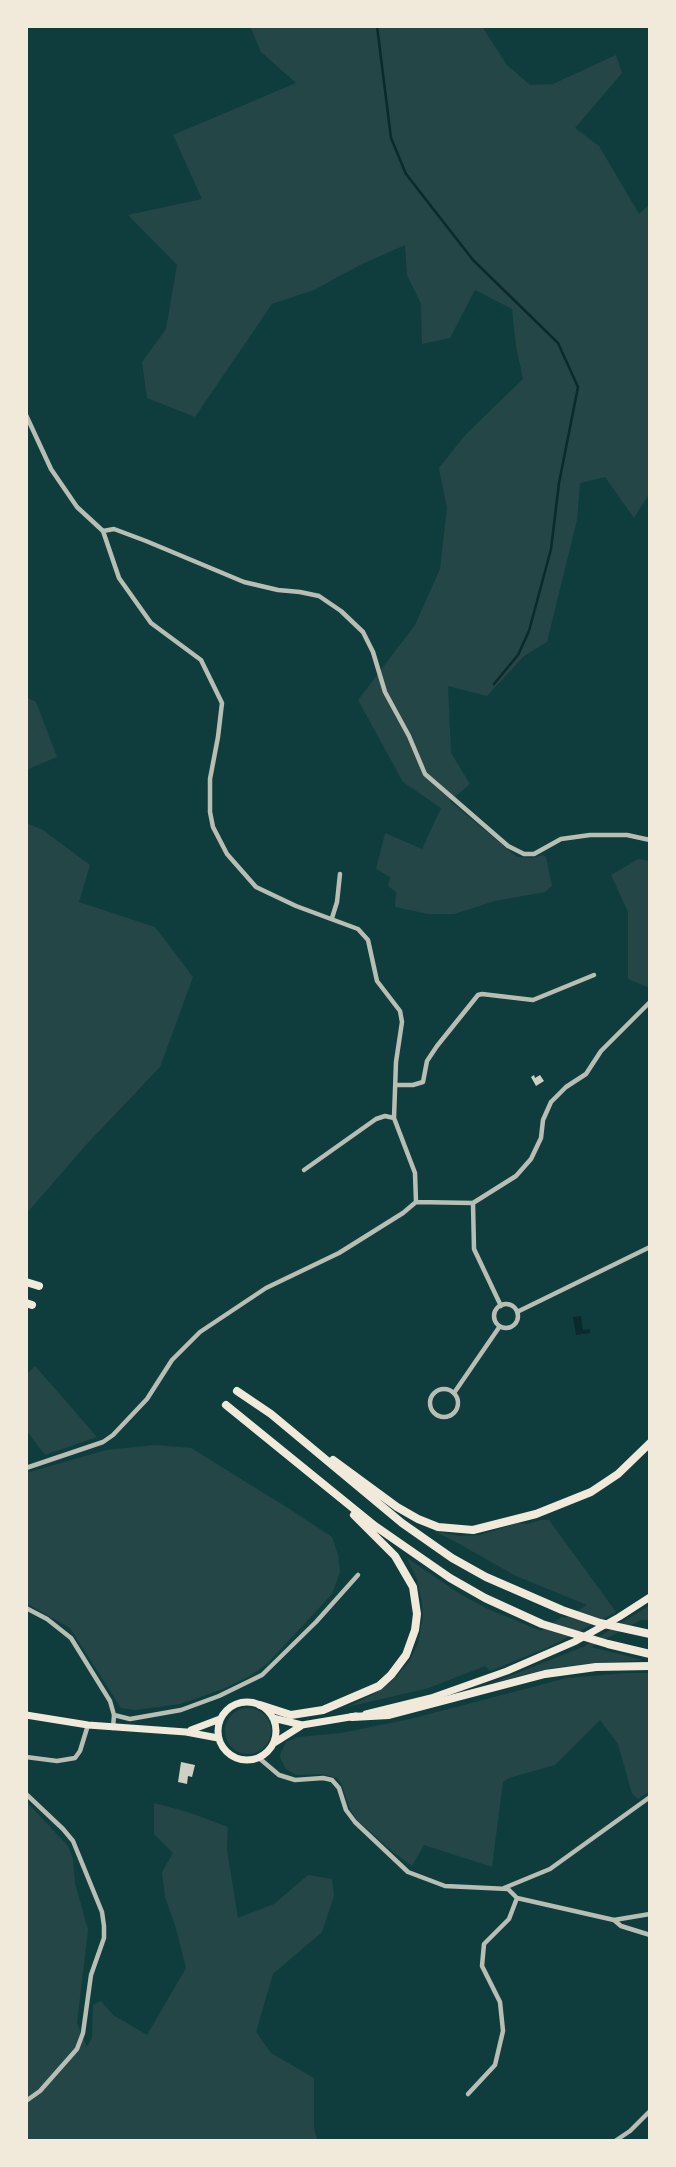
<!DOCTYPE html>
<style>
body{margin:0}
#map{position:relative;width:676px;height:2167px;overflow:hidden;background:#0f3d3e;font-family:Signika,sans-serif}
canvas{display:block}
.frame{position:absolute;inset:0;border:28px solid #f1e9da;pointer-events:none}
</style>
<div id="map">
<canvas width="676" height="2167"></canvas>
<div class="frame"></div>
</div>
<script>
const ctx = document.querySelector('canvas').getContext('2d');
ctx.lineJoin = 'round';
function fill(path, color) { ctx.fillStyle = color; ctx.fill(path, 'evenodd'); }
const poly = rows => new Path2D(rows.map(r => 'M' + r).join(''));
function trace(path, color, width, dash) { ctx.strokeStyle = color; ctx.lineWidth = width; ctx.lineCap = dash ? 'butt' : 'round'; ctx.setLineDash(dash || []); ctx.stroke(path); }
fill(poly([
 [250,26,482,26,506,64,530,85,553,84,616,55,622,73,575,128,599,146,639,214,650,204,650,493,634,518,605,477,580,483,577,520,547,642,524,656,487,696,448,686,451,753,470,784,450,801,517,857,531,858,543,855,546,857,552,886,545,892,495,901,454,914,428,914,395,907,396,892,388,886,390,877,376,869,385,833,422,849,441,808,403,782,358,700,415,625,440,569,447,508,439,468,466,434,523,379,516,346,512,309,475,290,450,338,422,344,421,304,407,275,405,245,360,265,314,290,272,304,195,417,147,398,142,362,166,329,177,265,128,215,202,199,173,135,296,83,261,52],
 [26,697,36,702,57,757,26,770],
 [26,823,43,830,90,865,79,902,155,927,193,977,160,1067,86,1145,26,1214],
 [638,859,650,861,650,988,628,979,628,912,611,875],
 [35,1366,71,1407,97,1437,45,1455,26,1430,26,1375],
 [155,1445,191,1448,288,1508,332,1537,338,1555,340,1572,332,1594,267,1664,248,1677,223,1689,180,1704,135,1710,121,1708,70,1628,26,1603,26,1473,106,1450],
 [541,1520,549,1520,616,1612,549,1647,490,1671,485,1666,429,1688,347,1707,372,1695,392,1681,409,1662,418,1643,423,1616,422,1603,417,1579,407,1558,460,1594,488,1609,541,1631,562,1617,565,1618,587,1605,516,1576,454,1541,434,1531,459,1536,480,1535,518,1523,528,1524],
 [650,1605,650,1620,641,1620,591,1647,643,1660,586,1664,553,1668,492,1683,583,1647],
 [626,1673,650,1673,650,1791,638,1799,632,1794,618,1744,600,1720,555,1765,509,1778,503,1782,492,1867,424,1845,412,1866,393,1852,357,1820,350,1809,341,1783,337,1778,322,1774,296,1775,286,1769,281,1760,280,1755,286,1742,298,1737,341,1733,410,1719,567,1678],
 '225 1731a23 23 0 1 1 46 0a23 23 0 1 1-46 0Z',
 [26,1801,68,1846,73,1859,75,1883,88,1930,77,2023,87,2047,92,2038,93,2005,101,2001,113,2015,147,2035,186,1968,175,1925,165,1897,162,1872,173,1853,154,1834,154,1803,188,1812,228,1827,227,1850,238,1918,274,1904,308,1875,332,1879,334,1896,322,1932,273,1974,256,2032,271,2053,314,2078,314,2129,318,2141,26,2141]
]), '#244646');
fill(poly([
 [581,1316,583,1330,590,1329,590,1333,576,1335,573,1317]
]), '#0a2a2b');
trace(poly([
 [377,26,391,138,406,174,473,260,558,343,578,387,559,483,551,549,529,631,518,655,494,684]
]), '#0a2a2b', 2.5);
fill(poly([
 [534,1075,535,1078,540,1075,544,1081,536,1086,531,1077],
 [181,1762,195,1765,192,1777,188,1776,187,1784,178,1782]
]), '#cfcfc3');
trace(poly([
 [26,415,51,469,77,507,103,531,119,578,151,623,201,660,222,703,218,737,210,779,210,812,213,827,227,854,256,887,296,906,358,929,368,940,377,981,400,1011,402,1022,396,1062,394,1118,415,1173,416,1202],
 [103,531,114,529,146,541,244,582,278,590,300,592,319,596,341,611,363,632,373,652,385,692,409,736,425,774,508,846,524,854,534,854,561,839,590,835,627,835,650,840],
 [332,918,337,902,340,874],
 [396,1085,413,1085,423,1082,427,1061,437,1046,478,995,482,994,533,1000,594,975],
 [304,1170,376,1119,385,1116,394,1118],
 [473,1203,474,1249,501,1306],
 '494 1316a12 12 0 1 1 24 0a12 12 0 1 1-24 0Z',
 [517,1312,650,1247],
 '430 1403a14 14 0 1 1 28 0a14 14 0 1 1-28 0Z',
 [454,1393,500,1326],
 [26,1468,103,1442,113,1435,147,1399,172,1360,200,1332,266,1288,339,1253,403,1213,416,1202,473,1203,516,1176,531,1159,541,1138,543,1120,551,1102,566,1087,586,1074,601,1051,650,1002],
 [26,1608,47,1619,71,1638,110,1701,114,1715,113,1728],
 [114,1715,130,1719,181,1710,219,1696,262,1675,316,1622,358,1575],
 [26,1757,57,1761,75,1758,80,1751,88,1725],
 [259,1758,279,1775,295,1780,323,1778,332,1780,339,1788,346,1810,355,1822,408,1872,445,1886,508,1889,517,1898,509,1919,484,1944,482,1966,500,2002,503,2031,495,2065,468,2094],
 [26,1794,63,1829,73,1841,102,1912,104,1926,104,1938,91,1975,83,2033,77,2049,40,2091,26,2101],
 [504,1888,550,1869,650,1797],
 [517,1898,614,1920,650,1914],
 [614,1920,621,1926,650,1935],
 [615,2141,630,2131,650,2111]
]), '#b8beb3', 4.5);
trace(poly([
 '218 1731a29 29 0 1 1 58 0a29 29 0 1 1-58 0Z',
 [366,1714,431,1698,507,1671,576,1641,619,1617,650,1597],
 [26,1715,88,1725,186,1732,218,1738],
 [273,1718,302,1725,356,1716],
 [191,1730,220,1719],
 [274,1743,301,1726]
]), '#f1e9da', 7);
trace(poly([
 [26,1282,39,1286],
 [26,1303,32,1305],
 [237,1391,271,1414,402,1523,452,1558,486,1577,562,1610,600,1623,650,1634],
 [226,1405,375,1526,450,1578,485,1598,542,1624,608,1644,650,1654],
 [333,1460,397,1507,418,1519,438,1527,473,1530,536,1514,591,1492,618,1474,650,1443],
 [260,1705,291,1715,323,1710,379,1686,391,1675,406,1655,415,1630,417,1614,413,1587,395,1556,354,1515],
 [352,1717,389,1715,545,1674,596,1667,650,1666]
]), '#f1e9da', 8);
</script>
